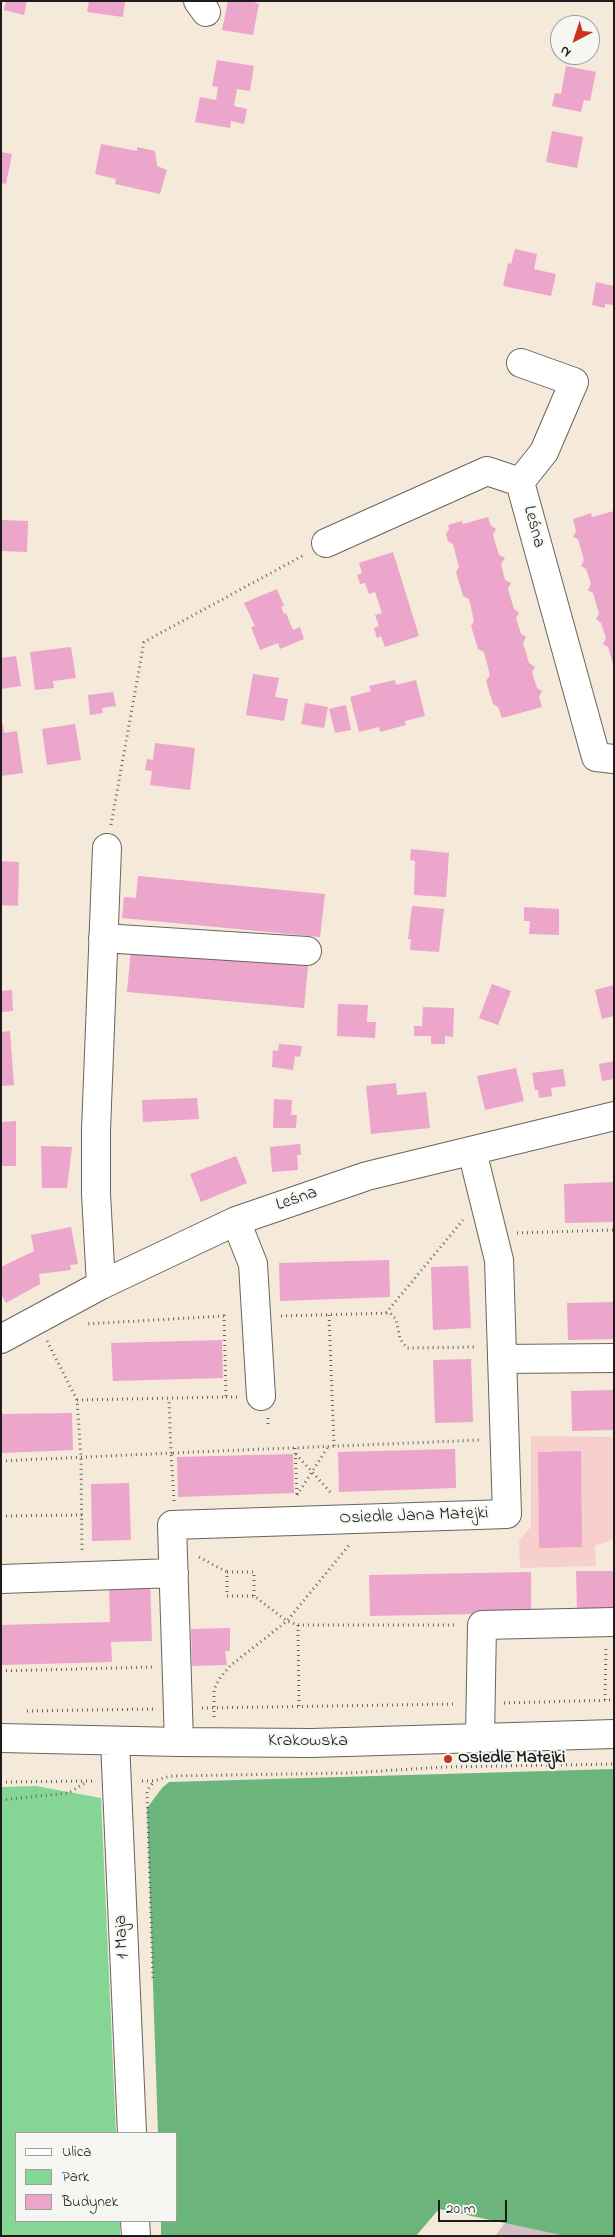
<!DOCTYPE html>
<meta charset="utf-8">
<style>
body{margin:0}
#map{position:relative;width:615px;height:2237px;overflow:hidden;background:#f5e9d9;font-family:"Indie Flower",sans-serif}
canvas{display:block}
.frame{position:absolute;inset:0;border:2px solid #1c1c1c;pointer-events:none}
.legend{position:absolute;left:15px;top:2132px;width:162px;height:90px;box-sizing:border-box;background:#f6f6f2;border:1px solid #9f9f9c;margin:0;padding:6px 9px;list-style:none;font-size:15px;color:#1c1c1c}
.legend li{display:flex;align-items:center;gap:10px;height:25px}
.legend b{width:25px;border:1px solid #9f9f9c}
.north{position:absolute;left:550px;top:15px;width:50px;height:50px;box-sizing:border-box;background:#f6f6f2;border:1px solid #9f9f9c;border-radius:50%;rotate:220deg;font-size:14px;font-weight:700;line-height:20px;text-align:center;color:#1c1c1c}
.north::after{content:'';display:block;margin:auto;width:18px;height:22px;background:#c8321e;clip-path:polygon(50% 0,100% 100%,50% 72%,0 100%)}
.scale{position:absolute;left:438px;top:2200px;width:69px;height:22px;box-sizing:border-box;border:2px solid #1c1c1c;border-top:0;padding-left:6px;font-size:15px;line-height:18px;white-space:nowrap;color:#1c1c1c;-webkit-text-stroke:4px #f6f6f2;paint-order:stroke}
</style>
<div id="map">
<canvas width="615" height="2237"></canvas>
<div class="frame"></div>
<ul class="legend">
<li><b style="height:6px;background:#fff"></b>Ulica</li>
<li><b style="height:14px;background:#85d595"></b>Park</li>
<li><b style="height:14px;background:#eca5cb"></b>Budynek</li>
</ul>
<div class="north">N</div>
<div class="scale">20 m</div>
</div>
<script>
const ctx = document.querySelector('canvas').getContext('2d');
ctx.lineJoin = 'round';
function fill(path, color) { ctx.fillStyle = color; ctx.fill(path, 'evenodd'); }
const poly = rows => new Path2D(rows.map(r => 'M' + r).join(''));
function trace(path, color, width, dash) { ctx.strokeStyle = color; ctx.lineWidth = width; ctx.lineCap = dash ? 'butt' : 'round'; ctx.setLineDash(dash || []); ctx.stroke(path); }
function drawText(font, color, halo, rows, align = 'center') {
  ctx.font = font + ' "Indie Flower",sans-serif'; ctx.lineWidth = 4; ctx.setLineDash([]); ctx.textBaseline = 'middle'; ctx.strokeStyle = halo; ctx.fillStyle = color; for (const [text, x, y, turn = 0] of rows) {
    ctx.save(); ctx.translate(x, y); ctx.rotate((+turn || 0) * Math.PI / 180); ctx.textAlign = isNaN(turn) ? turn : align; if (halo) ctx.strokeText(text, 0, 0); ctx.fillText(text, 0, 0); ctx.restore();
  }
}
fill(poly([
 [531,1436,614,1437,614,1539,595,1546,596,1566,520,1568,519,1540,531,1527]
]), '#f7d0ce');
fill(poly([
 [505,2223,565,2236,495,2236]
]), '#d2bec4');
fill(poly([
 [36,1786,101,1798,116,2133,16,2133,16,2221,120,2221,120,2236,1,2236,1,1787]
]), '#85d595');
fill(poly([
 [614,1769,614,2236,565,2236,439,2209,416,2236,161,2236,161,2221,176,2221,176,2133,158,2133,147,1808,162,1788,169,1782]
]), '#6cb67e');
fill(poly([
 [6,1,27,1,24,15,4,10],
 [89,1,125,1,123,17,87,12],
 [228,1,251,1,259,4,253,35,222,30],
 [217,60,254,66,250,91,237,89,234,106,247,109,244,124,231,121,230,128,195,122,200,97,216,100,218,87,212,86],
 [566,66,596,72,590,101,584,100,581,112,552,106,555,93,561,94],
 [552,131,583,137,577,168,546,162],
 [101,144,137,151,137,147,155,151,157,166,167,170,160,194,115,184,116,179,95,174],
 [1,152,12,154,6,184,1,183],
 [515,249,537,254,534,269,556,274,551,296,503,286,508,263,511,264],
 [596,282,614,286,614,305,605,304,605,308,592,305],
 [614,511,614,664,613,664,608,647,603,644,606,638,601,623,596,619,599,614,593,593,588,590,591,584,586,569,581,566,584,560,578,539,573,537,576,531,573,519,591,513,592,517],
 [488,517,491,526,496,529,493,535,499,555,505,558,501,564,505,580,511,583,508,589,514,609,519,613,516,618,521,634,526,637,523,643,529,663,535,667,532,672,537,688,542,691,539,697,542,707,502,718,498,707,493,704,486,681,490,675,484,652,478,649,471,626,474,621,469,599,463,596,456,572,459,567,453,544,448,541,446,534,449,529,448,525,462,521,463,524],
 [1,520,28,521,27,552,1,551],
 [393,552,419,636,385,647,381,636,377,638,374,628,379,626,375,615,382,613,375,592,369,594,365,583,360,584,357,575,362,573,359,563],
 [277,589,284,606,281,607,284,614,286,613,293,630,300,627,304,639,280,649,278,643,260,650,251,627,255,626,244,603],
 [71,647,76,678,53,681,54,688,35,690,30,652],
 [16,656,21,686,1,689,1,658],
 [253,674,279,678,275,697,288,699,284,721,246,715],
 [395,680,396,685,416,680,425,716,405,721,406,725,380,732,379,727,359,732,350,697,371,691,369,686],
 [113,692,116,706,102,708,103,713,90,715,88,695],
 [305,703,328,707,324,728,301,724],
 [346,705,351,730,335,733,329,709],
 [1,724,3,724,4,733,17,731,23,773,1,776],
 [75,724,81,760,47,765,42,729],
 [155,743,195,748,190,790,150,785,152,771,145,770,147,759,153,760],
 [411,849,449,853,446,897,414,895,415,861,410,860],
 [1,861,19,862,18,906,1,905],
 [138,876,325,894,320,937,122,918,124,897,136,898],
 [412,906,444,909,439,952,410,950,411,939,408,939],
 [524,907,559,909,559,935,529,934,530,921,524,921],
 [131,949,308,966,304,1008,127,992],
 [492,984,511,991,498,1025,479,1018],
 [614,985,614,1016,602,1019,595,990],
 [12,990,13,1011,1,1012,1,991],
 [338,1004,368,1005,367,1022,376,1022,375,1038,337,1036],
 [423,1007,454,1008,453,1037,445,1036,445,1044,431,1044,431,1036,414,1036,414,1026,422,1026],
 [10,1031,14,1085,1,1086,1,1032],
 [279,1044,302,1046,300,1057,295,1056,293,1070,272,1067,273,1050,278,1051],
 [614,1061,614,1079,602,1081,599,1064],
 [516,1068,524,1101,485,1110,477,1076],
 [563,1069,566,1086,551,1088,552,1096,539,1098,538,1090,535,1090,532,1073],
 [396,1083,397,1095,426,1092,430,1128,371,1134,366,1086],
 [197,1098,199,1119,143,1122,142,1100],
 [274,1099,292,1100,291,1115,297,1115,296,1128,273,1128],
 [16,1121,16,1166,1,1166,1,1122],
 [300,1144,301,1155,297,1155,298,1170,272,1172,270,1147],
 [41,1146,72,1147,67,1188,42,1188],
 [236,1156,247,1183,201,1202,190,1174],
 [614,1182,614,1222,565,1223,564,1184],
 [71,1227,78,1264,70,1265,71,1270,39,1274,40,1284,6,1303,1,1294,1,1267,34,1251,31,1235],
 [389,1260,390,1297,280,1301,279,1263],
 [468,1266,471,1328,433,1330,431,1267],
 [614,1302,614,1339,568,1340,567,1303],
 [222,1340,223,1378,113,1381,111,1343],
 [471,1359,473,1422,435,1423,433,1360],
 [614,1390,614,1430,572,1431,571,1391],
 [72,1413,73,1450,1,1453,1,1414],
 [455,1449,456,1488,339,1492,338,1452],
 [581,1451,582,1547,539,1548,538,1452],
 [293,1454,294,1493,178,1497,177,1457],
 [129,1483,131,1540,92,1541,91,1484],
 [576,1571,614,1571,614,1611,577,1612],
 [531,1572,531,1613,370,1616,369,1575],
 [150,1580,152,1641,111,1642,112,1662,1,1665,1,1625,110,1622,109,1581],
 [230,1628,230,1651,225,1651,227,1665,192,1666,191,1629]
]), '#eca5cb');
const minor = poly([
 [198,1,206,12],
 [520,482,544,452,574,382,521,363],
 [326,543,487,471,520,482,596,757,614,759],
 [103,938,307,951],
 [236,1221,253,1264,261,1396],
 [101,1285,96,1194,96,1130,107,848],
 [1,1339,101,1285,236,1221,367,1176,614,1116],
 [502,1359,614,1358],
 [1,1579,174,1573],
 [1,1738,179,1742,312,1743,614,1734],
 [480,1738,482,1625,614,1622],
 [115,1741,132,2133],
 [179,1742,172,1525,507,1514,499,1260,472,1151],
 [135,2221,136,2236]
]);
trace(minor, '#68645e', 30);
trace(poly([
 [111,825,144,642,304,555],
 [517,1233,614,1230],
 [386,1313,463,1220],
 [329,1315,334,1446],
 [281,1316,390,1313,396,1319,400,1339,407,1348,476,1347],
 [47,1341,77,1400,81,1458,82,1553],
 [226,1397,238,1397],
 [77,1400,226,1397,224,1316,85,1324],
 [268,1418,268,1428],
 [295,1448,297,1495],
 [296,1454,332,1494],
 [1,1461,171,1453,169,1399],
 [297,1495,328,1447],
 [174,1501,171,1453,481,1440],
 [1,1516,82,1515],
 [199,1557,227,1572],
 [254,1596,254,1572,227,1572,227,1596,254,1596,287,1621,298,1625,458,1625],
 [298,1625,299,1707],
 [1,1671,153,1667],
 [605,1700,606,1646],
 [504,1703,614,1700],
 [202,1708,456,1704],
 [27,1711,153,1709],
 [214,1717,214,1689,220,1678,230,1666,287,1621,350,1544],
 [142,1781,154,1781,170,1776,349,1773,444,1767,614,1764],
 [1,1782,93,1781],
 [1,1800,68,1793,87,1782],
 [153,1978,147,1791,154,1781]
]), '#68645e', 3, [1, 4]);
trace(minor, '#fff', 28);
for (const [x, y, r, color] of [
 [448,1759,5,"#c8321e"]
]) { const dot = new Path2D(); dot.arc(x, y, r, 0, 2 * Math.PI); ctx.fillStyle = color; ctx.fill(dot); trace(dot, '#f6f6f2', 2); }
drawText('18px', '#1c1c1c', '#f6f6f2', [
 ["Leśna",533,527,75],
 ["Leśna",297,1200,-19],
 ["Osiedle Jana Matejki",414,1517,-2],
 ["Krakowska",308,1742],
 ["1 Maja",123,1937,-93]
]);
drawText('bold 18px', '#1c1c1c', '#f6f6f2', [
 ["Osiedle Matejki",458,1759]
], 'left');
</script>
